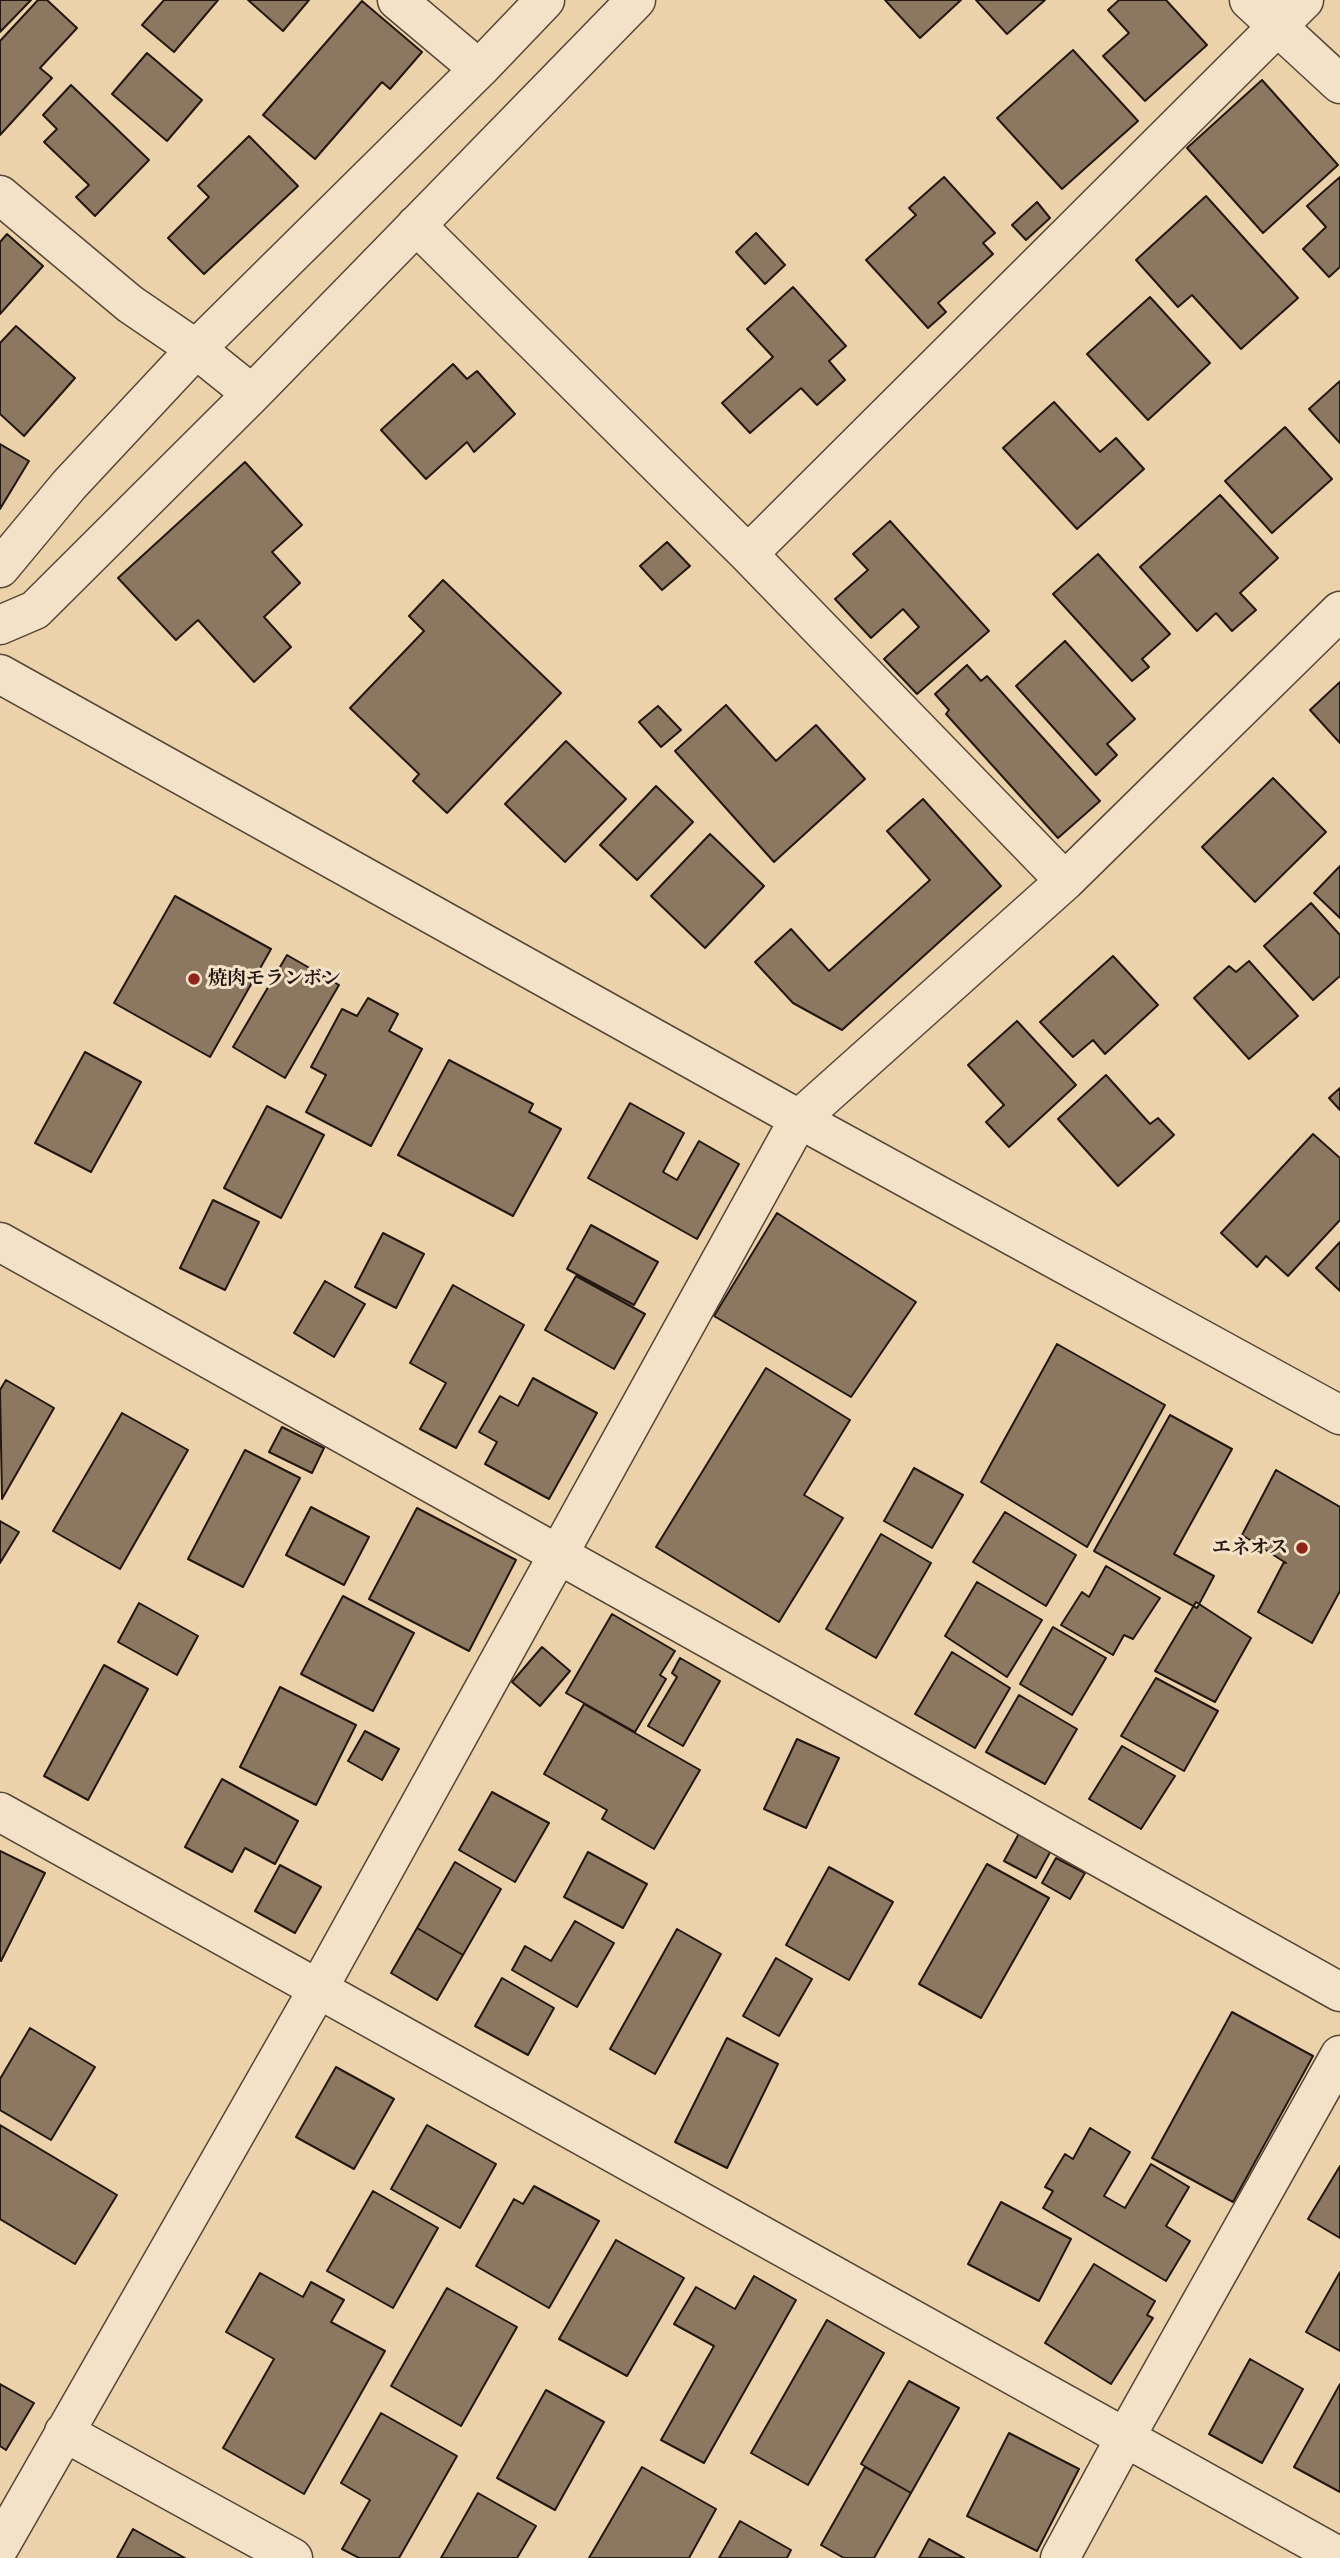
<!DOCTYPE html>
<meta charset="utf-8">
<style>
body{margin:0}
canvas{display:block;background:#ecd2aa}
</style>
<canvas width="1340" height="2558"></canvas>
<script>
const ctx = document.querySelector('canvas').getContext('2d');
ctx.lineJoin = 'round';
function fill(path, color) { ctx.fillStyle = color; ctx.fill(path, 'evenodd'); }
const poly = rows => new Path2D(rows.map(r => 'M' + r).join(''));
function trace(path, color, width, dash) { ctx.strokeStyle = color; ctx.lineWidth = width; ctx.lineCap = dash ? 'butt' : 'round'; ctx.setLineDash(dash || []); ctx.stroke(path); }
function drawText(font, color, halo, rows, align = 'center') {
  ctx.font = font + ' "Libre Caslon Text","Noto Serif JP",serif'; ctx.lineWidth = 6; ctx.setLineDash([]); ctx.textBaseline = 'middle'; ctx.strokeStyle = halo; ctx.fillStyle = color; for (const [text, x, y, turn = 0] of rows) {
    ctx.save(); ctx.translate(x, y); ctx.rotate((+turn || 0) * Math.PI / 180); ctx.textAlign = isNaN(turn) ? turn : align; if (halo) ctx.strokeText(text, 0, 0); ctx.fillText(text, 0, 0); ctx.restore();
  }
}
const building = poly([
 [0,0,31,0,0,32,0,0],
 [38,0,47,0,77,28,40,68,52,78,0,135,0,41,38,0],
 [164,0,218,0,174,52,142,25,164,0],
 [248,0,309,0,283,31,248,0],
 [885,0,961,0,920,38,885,0],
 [976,0,1045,0,1007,34,976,0],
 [1119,0,1166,0,1207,45,1145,101,1103,56,1129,33,1108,10,1119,0],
 [362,1,422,52,390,89,382,82,315,159,263,115,362,1],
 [1073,50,1138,121,1062,189,997,118,1073,50],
 [147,53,202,100,167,141,112,94,147,53],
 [1262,80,1338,165,1263,233,1187,148,1262,80],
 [71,85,149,160,95,216,76,197,89,185,44,142,57,129,43,115,71,85],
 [249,136,298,186,204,274,168,238,209,197,198,186,249,136],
 [944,177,995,233,983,243,993,254,938,303,946,312,928,328,866,260,916,215,909,208,944,177],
 [1340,177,1340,267,1329,277,1303,249,1326,227,1307,206,1340,177],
 [1206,196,1298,298,1241,349,1192,295,1178,307,1136,260,1206,196],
 [1037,202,1050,218,1026,240,1012,225,1037,202],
 [756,233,785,265,765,284,736,252,756,233],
 [7,234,43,266,0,314,0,242,7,234],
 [793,287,846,346,829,361,845,380,817,405,801,388,750,433,722,403,773,357,747,329,793,287],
 [1150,297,1210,363,1148,420,1087,354,1150,297],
 [16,326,75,378,24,436,0,414,0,343,16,326],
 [453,364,467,379,477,371,515,414,474,452,467,442,426,479,381,430,453,364],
 [1340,381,1340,443,1309,409,1340,381],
 [1054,402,1100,452,1116,438,1144,469,1077,529,1003,448,1054,402],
 [1285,427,1332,479,1272,533,1225,481,1285,427],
 [0,444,29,461,0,509,0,444],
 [245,462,302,525,272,552,300,583,264,617,291,647,254,682,198,620,176,640,118,578,245,462],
 [1220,495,1278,558,1240,593,1256,610,1232,631,1216,613,1197,631,1140,567,1220,495],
 [890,521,989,631,917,694,884,659,919,627,903,609,871,638,835,599,868,570,853,554,890,521],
 [667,542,690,566,662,590,640,566,667,542],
 [1098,554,1170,634,1142,659,1149,667,1132,681,1053,594,1098,554],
 [443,580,561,693,447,813,413,781,419,774,350,708,424,631,409,616,443,580],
 [1065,641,1135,719,1107,744,1117,755,1096,775,1016,686,1065,641],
 [967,665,981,681,987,676,1100,801,1058,838,946,714,949,710,935,694,967,665],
 [1340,682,1340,743,1310,710,1340,682],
 [726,705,776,761,816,725,865,779,774,862,675,751,726,705],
 [658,706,681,730,661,747,639,722,658,706],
 [566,741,626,799,565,862,505,804,566,741],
 [1273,778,1326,832,1255,902,1202,847,1273,778],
 [656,786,693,822,637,880,600,845,656,786],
 [923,799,1001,886,842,1030,793,1003,755,962,791,929,829,971,930,880,887,831,923,799],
 [710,834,764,886,705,948,651,896,710,834],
 [1340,866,1340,918,1314,893,1340,866],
 [175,896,271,949,210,1057,114,1003,175,896],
 [1311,903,1340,935,1340,976,1313,1000,1264,946,1311,903],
 [287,955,339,985,285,1078,233,1047,287,955],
 [1113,956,1158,1005,1105,1054,1093,1040,1073,1057,1040,1022,1113,956],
 [1249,961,1298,1016,1249,1059,1194,998,1229,966,1236,972,1249,961],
 [368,998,398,1014,389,1031,422,1049,371,1146,306,1112,326,1075,311,1067,342,1009,357,1016,368,998],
 [1017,1021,1076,1085,1009,1147,986,1122,1004,1105,968,1065,1017,1021],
 [85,1052,141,1082,91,1172,35,1143,85,1052],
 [449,1060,533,1104,529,1112,561,1129,513,1216,398,1155,449,1060],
 [1106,1075,1150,1124,1158,1118,1174,1135,1118,1186,1058,1119,1106,1075],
 [1340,1088,1340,1110,1329,1098,1340,1088],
 [630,1103,684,1133,663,1172,677,1180,699,1141,739,1164,697,1239,588,1178,630,1103],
 [267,1106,324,1135,281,1218,224,1188,267,1106],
 [1313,1134,1340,1158,1340,1220,1288,1276,1266,1256,1257,1267,1221,1233,1313,1134],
 [213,1200,259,1222,225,1290,180,1268,213,1200],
 [777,1213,916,1302,851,1397,714,1316,777,1213],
 [591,1225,658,1262,634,1305,567,1269,591,1225],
 [383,1233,424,1254,396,1308,355,1287,383,1233],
 [1340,1242,1340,1291,1316,1268,1340,1242],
 [576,1276,645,1314,614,1369,545,1330,576,1276],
 [325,1281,365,1304,334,1357,294,1333,325,1281],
 [453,1285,524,1325,456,1448,420,1429,446,1383,410,1363,453,1285],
 [1057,1344,1165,1405,1087,1547,981,1482,1057,1344],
 [766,1368,850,1420,804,1495,843,1518,779,1622,656,1547,766,1368],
 [533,1378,597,1413,549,1499,485,1464,497,1442,479,1432,500,1396,518,1406,533,1378],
 [6,1380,54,1408,2,1499,0,1390,6,1380],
 [122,1413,188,1450,120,1569,53,1531,122,1413],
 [1170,1415,1232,1449,1174,1554,1214,1576,1197,1608,1094,1551,1170,1415],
 [282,1427,324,1448,312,1473,269,1452,282,1427],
 [245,1450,300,1478,243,1587,188,1559,245,1450],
 [914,1468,963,1495,932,1548,884,1521,914,1468],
 [1276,1470,1340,1507,1340,1591,1312,1643,1258,1612,1284,1562,1286,1563,1242,1535,1276,1470],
 [311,1507,369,1537,344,1585,286,1555,311,1507],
 [417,1508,516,1560,469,1651,369,1599,417,1508],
 [1005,1512,1076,1555,1046,1606,973,1562,1005,1512],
 [0,1521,19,1532,0,1563,0,1521],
 [881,1534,931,1563,876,1658,826,1629,881,1534],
 [1106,1566,1160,1598,1133,1639,1124,1635,1113,1655,1061,1625,1082,1592,1089,1597,1106,1566],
 [977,1582,1042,1620,1007,1677,945,1636,977,1582],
 [343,1596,414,1633,373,1711,301,1674,343,1596],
 [1196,1602,1251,1638,1215,1702,1155,1671,1196,1602],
 [139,1603,198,1636,177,1675,118,1642,139,1603],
 [612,1614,675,1651,660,1675,666,1679,635,1732,566,1693,612,1614],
 [1053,1627,1106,1658,1072,1715,1020,1684,1053,1627],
 [542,1647,570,1671,540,1706,512,1682,542,1647],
 [952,1652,1010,1688,975,1748,915,1714,952,1652],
 [680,1658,720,1681,683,1746,648,1726,677,1677,672,1673,680,1658],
 [104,1665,148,1689,88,1800,44,1776,104,1665],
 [1156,1678,1218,1711,1184,1771,1121,1736,1156,1678],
 [280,1687,356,1725,316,1805,240,1767,280,1687],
 [1019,1695,1077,1729,1045,1784,986,1752,1019,1695],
 [584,1704,700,1770,654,1849,602,1819,607,1810,544,1774,584,1704],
 [365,1731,399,1749,382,1780,348,1761,365,1731],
 [797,1739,839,1758,806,1828,764,1809,797,1739],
 [1122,1746,1175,1776,1141,1829,1089,1799,1122,1746],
 [222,1779,298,1821,275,1864,245,1848,232,1872,185,1847,222,1779],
 [492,1792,549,1823,515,1882,459,1850,492,1792],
 [1022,1828,1054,1845,1036,1878,1004,1861,1022,1828],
 [0,1851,45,1873,1,1961,0,1960,0,1851],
 [588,1852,647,1884,623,1928,564,1897,588,1852],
 [1056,1858,1085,1873,1070,1899,1042,1883,1056,1858],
 [455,1862,501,1889,463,1955,417,1928,455,1862],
 [987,1864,1049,1898,981,2018,919,1984,987,1864],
 [280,1865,321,1887,295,1933,255,1911,280,1865],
 [829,1867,893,1902,849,1980,786,1945,829,1867],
 [575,1921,614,1943,577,2007,512,1970,525,1946,551,1961,575,1921],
 [417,1928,463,1955,437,2000,391,1973,417,1928],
 [677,1929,721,1954,655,2074,610,2049,677,1929],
 [776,1958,812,1979,779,2036,743,2016,776,1958],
 [502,1978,554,2008,528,2055,475,2026,502,1978],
 [1232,2012,1313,2056,1233,2202,1152,2158,1232,2012],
 [30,2028,95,2067,51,2140,0,2110,0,2079,30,2028],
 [727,2038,778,2064,727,2168,675,2142,727,2038],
 [336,2067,394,2099,354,2169,296,2137,336,2067],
 [0,2125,117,2195,75,2264,0,2219,0,2125],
 [427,2125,496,2164,460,2228,391,2189,427,2125],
 [1090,2128,1130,2152,1104,2196,1125,2208,1151,2164,1189,2187,1166,2226,1190,2241,1166,2281,1043,2208,1053,2191,1045,2187,1065,2154,1073,2159,1090,2128],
 [1340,2166,1340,2238,1308,2219,1340,2166],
 [534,2186,599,2221,549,2308,476,2266,514,2199,523,2204,534,2186],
 [373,2191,438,2228,393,2308,327,2271,373,2191],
 [1001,2202,1071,2239,1039,2301,968,2264,1001,2202],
 [616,2240,684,2278,627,2376,559,2339,616,2240],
 [1094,2264,1155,2301,1147,2315,1153,2318,1111,2384,1045,2343,1094,2264],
 [1340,2272,1340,2351,1306,2332,1340,2272],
 [260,2273,303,2297,311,2282,344,2300,331,2322,385,2351,304,2494,223,2448,274,2359,226,2332,260,2273],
 [754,2276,796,2300,704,2463,661,2440,714,2346,674,2324,696,2287,735,2309,754,2276],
 [447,2288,517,2327,461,2426,391,2386,447,2288],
 [827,2320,884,2353,808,2485,751,2453,827,2320],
 [1250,2359,1303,2389,1262,2463,1209,2434,1250,2359],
 [909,2381,959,2408,911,2493,861,2464,909,2381],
 [0,2384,34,2403,6,2450,0,2446,0,2384],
 [1340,2384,1340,2492,1294,2467,1340,2384],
 [546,2390,604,2422,555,2510,497,2478,546,2390],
 [381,2413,457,2456,399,2558,359,2558,342,2549,370,2500,341,2483,381,2413],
 [1009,2433,1079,2469,1037,2551,967,2516,1009,2433],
 [642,2467,716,2509,689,2558,589,2558,642,2467],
 [865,2467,911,2493,874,2558,844,2558,821,2545,865,2467],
 [478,2493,536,2526,517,2558,441,2558,478,2493],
 [740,2521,791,2550,787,2558,719,2558,740,2521],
 [133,2529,185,2558,117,2558,133,2529],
 [929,2539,964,2558,919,2558,929,2539]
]);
fill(building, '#8c7860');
trace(building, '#231710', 2);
const minor = poly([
 [397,0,479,69],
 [1249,0,1340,84],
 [0,195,130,304,196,349,252,394],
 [416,225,748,554,1065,881],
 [748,554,1304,0],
 [0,568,69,485,196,349,479,69,545,0],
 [0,625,35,610,252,394,636,0],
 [0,674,799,1119,1340,1415],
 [0,1242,1340,1992],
 [0,1812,1340,2557],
 [64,2432,293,2558],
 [0,2546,318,1989,799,1119,1065,881,1340,611],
 [1060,2558,1125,2438,1340,2055]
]);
trace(minor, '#554636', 41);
trace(minor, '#f3e2c8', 38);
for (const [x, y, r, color] of [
 [194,979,7,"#8f2418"],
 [1302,1548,7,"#8f2418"]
]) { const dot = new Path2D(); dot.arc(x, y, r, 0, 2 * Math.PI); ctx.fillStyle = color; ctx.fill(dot); trace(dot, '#f3e2c8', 2.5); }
drawText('bold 19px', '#231710', '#f3e2c8', [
 ["焼肉モランボン",208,979],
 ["エネオス",1288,1548,"right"]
], 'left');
</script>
